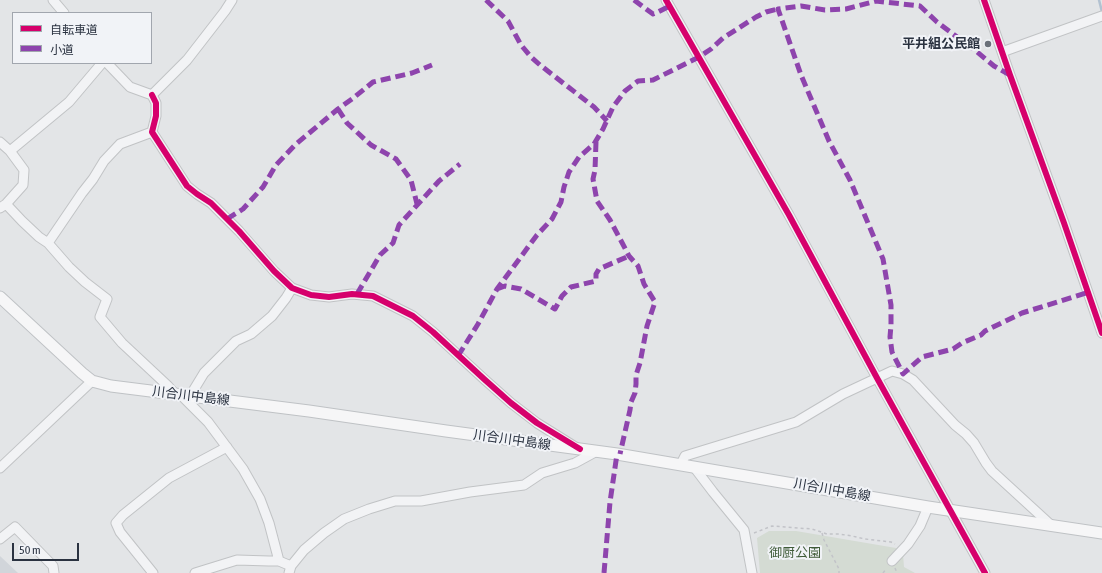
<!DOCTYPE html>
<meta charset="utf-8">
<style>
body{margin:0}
#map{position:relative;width:1102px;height:573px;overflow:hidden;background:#e3e5e7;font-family:"Asap Condensed","Noto Sans JP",sans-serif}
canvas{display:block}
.legend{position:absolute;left:12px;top:12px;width:140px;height:52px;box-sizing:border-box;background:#f1f3f7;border:1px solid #a1a6ae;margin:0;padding:5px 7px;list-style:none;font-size:12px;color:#2a3240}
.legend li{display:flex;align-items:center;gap:8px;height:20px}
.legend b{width:20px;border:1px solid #a1a6ae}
.scale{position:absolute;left:12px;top:543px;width:67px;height:18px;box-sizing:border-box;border:2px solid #2a3240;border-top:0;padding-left:5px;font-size:12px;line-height:14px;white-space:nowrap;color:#2a3240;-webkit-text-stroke:3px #f1f3f7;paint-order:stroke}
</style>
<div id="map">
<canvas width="1102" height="573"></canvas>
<ul class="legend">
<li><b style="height:5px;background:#d6006c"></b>自転車道</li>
<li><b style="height:5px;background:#8e44ad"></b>小道</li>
</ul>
<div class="scale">50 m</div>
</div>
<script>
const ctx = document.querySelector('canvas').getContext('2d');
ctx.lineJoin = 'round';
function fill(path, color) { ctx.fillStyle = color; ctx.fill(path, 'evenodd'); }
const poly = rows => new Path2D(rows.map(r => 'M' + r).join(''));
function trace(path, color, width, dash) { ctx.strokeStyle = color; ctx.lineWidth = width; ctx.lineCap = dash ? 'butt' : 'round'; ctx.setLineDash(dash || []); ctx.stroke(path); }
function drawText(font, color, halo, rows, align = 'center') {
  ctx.font = font + ' "Asap Condensed","Noto Sans JP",sans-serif'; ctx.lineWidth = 4; ctx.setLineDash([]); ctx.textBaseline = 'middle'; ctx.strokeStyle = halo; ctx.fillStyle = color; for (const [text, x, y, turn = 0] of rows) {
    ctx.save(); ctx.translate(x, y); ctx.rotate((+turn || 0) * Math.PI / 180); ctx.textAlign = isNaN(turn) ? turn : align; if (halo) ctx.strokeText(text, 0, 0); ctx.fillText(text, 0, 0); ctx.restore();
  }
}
fill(poly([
 [0,556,18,573,0,573]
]), '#d1d5da');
fill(poly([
 [769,531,796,531,896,548,903,554,904,567,915,573,760,573,757,538]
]), '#d4dbd3');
trace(poly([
 [1099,0,1102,12]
]), '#b3c2d1', 2.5);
const minor = poly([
 [53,0,64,13],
 [666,0,789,215,877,378,985,573],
 [984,0,1010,75,1064,223,1102,333],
 [1002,52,1102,16],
 [107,63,130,87,152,95,187,60,225,11,232,0],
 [152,95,156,103,156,116,152,132,187,186,197,194,211,203,239,231,274,271,292,288,311,295,329,297,352,294,373,296,413,316,433,332,484,379,511,403,537,423,577,448],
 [0,142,10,151,24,170,23,185,6,204,0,208],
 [10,151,69,102,102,63],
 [6,204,22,221,39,237,48,243,69,267,85,282,107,299,100,317,122,343,168,386,175,394],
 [48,243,82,193,93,179,104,161,120,144,152,132],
 [180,394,208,422,243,469,260,499,269,523,279,561],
 [190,396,204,373,236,341,251,334,272,316,286,298,292,288],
 [681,464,685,456,796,422,843,394,892,371,903,374,913,380,955,425,966,434,974,443,986,463,992,471,1052,526],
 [694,467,713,492,744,530,752,573],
 [0,468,92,381],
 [0,539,15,527,53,566,54,573],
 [892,561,908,544,920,526,928,507],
 [291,566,304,550,324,533,344,519,369,509,395,501,421,501,470,492,524,485,542,473,575,463,597,451],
 [153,573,120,532,116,523,123,515,169,478,227,447],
 [195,573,237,560,269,561,279,561,291,566,289,573]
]);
const major = poly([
 [0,297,82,373,92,381,111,386,309,411,446,431,617,454,928,507,1102,533]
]);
trace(minor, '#c1c3c5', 11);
trace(major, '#bfc2c5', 13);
trace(poly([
 [754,533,772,526,785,527,812,529,827,534,839,534,852,536,865,539,891,542,895,544],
 [822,533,824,540,839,569,839,573],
 [895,568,897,573],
 [883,573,886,569]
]), '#c2c3c8', 1.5, [3, 3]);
trace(minor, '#f2f3f5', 9);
trace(major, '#f6f6f7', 11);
trace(poly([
 [486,0,508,21,521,45,531,57,540,65,594,107,607,121],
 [634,0,653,14,658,12,670,6],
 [1010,75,994,66,976,51,937,22,920,6,876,1,846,9,825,10,801,6,778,9,801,75,829,141,850,180,883,259,891,305,891,325,890,337,892,352,903,374,922,357,953,349,962,343,981,335,985,331,1022,313,1089,292],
 [338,109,347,123,371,145,396,159,411,180,417,204],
 [596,142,595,170,593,179,597,201,610,220,627,252,629,256,638,266,644,284,655,302,647,326,640,363,636,375,636,384,635,393,631,402,630,410,620,454],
 [227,219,243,209,263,187,276,165,296,144,338,109,352,99,373,82,412,73,432,65],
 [497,289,505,286,521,289,555,309,562,296,571,287,596,281,596,274,599,269,629,256],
 [357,294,380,255,393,243,399,225,439,181,460,164],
 [458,356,478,324,497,289,537,235,552,219,561,202,564,187,569,172,579,157,594,144,603,129,613,107,625,91,638,81,653,80,699,57,711,49,723,38,756,17,766,12,778,9],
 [604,573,610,502,617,454]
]), '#8e44ad', 5, [10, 5]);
trace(poly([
 [666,0,789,215,877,378,985,573],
 [984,0,1010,75,1064,223,1102,333],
 [152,95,156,103,156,116,152,132,187,186,197,194,211,203,239,231,274,271,292,288,311,295,329,297,352,294,373,296,413,316,433,332,484,379,511,403,537,423,580,449]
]), '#d6006c', 6);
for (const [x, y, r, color] of [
 [988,44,4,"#6b717a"]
]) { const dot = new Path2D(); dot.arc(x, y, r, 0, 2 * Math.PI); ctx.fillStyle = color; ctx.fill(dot); trace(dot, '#f1f3f7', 1.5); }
drawText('bold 13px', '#2a3240', '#f1f3f7', [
 ["平井組公民館",980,44]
], 'right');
drawText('13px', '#2a3240', '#f1f3f7', [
 ["川合川中島線",191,396,7],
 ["川合川中島線",512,440,8],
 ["川合川中島線",832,490,10]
]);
drawText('13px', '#3f5b38', '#f1f3f7', [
 ["御厨公園",795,553]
]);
</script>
